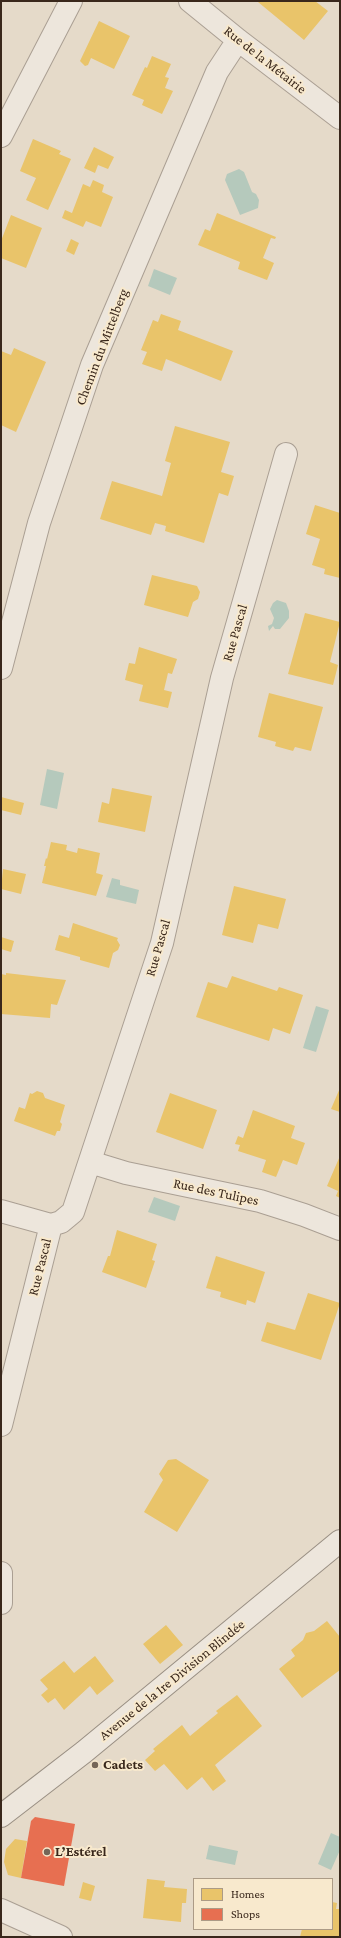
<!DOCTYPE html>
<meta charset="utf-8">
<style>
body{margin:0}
#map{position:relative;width:341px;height:1938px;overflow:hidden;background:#e5dac9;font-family:"Crimson Pro",serif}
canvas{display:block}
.frame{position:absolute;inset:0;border:2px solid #39271b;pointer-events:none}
.legend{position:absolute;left:193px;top:1878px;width:140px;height:52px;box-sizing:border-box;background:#f8e9cd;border:1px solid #ac9b86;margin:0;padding:5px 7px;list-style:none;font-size:12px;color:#39271b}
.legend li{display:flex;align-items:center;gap:8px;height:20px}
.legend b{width:20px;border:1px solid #ac9b86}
</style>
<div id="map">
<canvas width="341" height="1938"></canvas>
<div class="frame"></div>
<ul class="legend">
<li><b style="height:11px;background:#e9c46a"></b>Homes</li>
<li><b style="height:11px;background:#e76f51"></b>Shops</li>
</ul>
</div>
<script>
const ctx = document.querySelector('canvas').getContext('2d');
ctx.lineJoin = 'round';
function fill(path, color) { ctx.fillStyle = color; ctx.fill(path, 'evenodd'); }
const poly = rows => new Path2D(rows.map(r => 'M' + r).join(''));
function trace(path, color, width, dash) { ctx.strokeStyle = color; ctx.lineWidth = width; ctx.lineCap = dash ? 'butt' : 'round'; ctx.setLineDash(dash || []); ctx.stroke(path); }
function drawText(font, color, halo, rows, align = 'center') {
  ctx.font = font + ' "Crimson Pro",serif'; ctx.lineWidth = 4; ctx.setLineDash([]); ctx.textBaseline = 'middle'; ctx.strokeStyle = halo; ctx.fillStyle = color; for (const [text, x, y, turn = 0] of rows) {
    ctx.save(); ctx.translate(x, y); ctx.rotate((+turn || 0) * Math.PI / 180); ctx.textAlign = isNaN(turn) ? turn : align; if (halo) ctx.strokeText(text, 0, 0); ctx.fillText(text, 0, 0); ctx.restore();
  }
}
fill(poly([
 [239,169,244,172,252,192,256,194,259,200,258,208,240,215,225,180,227,174],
 [154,269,177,278,170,295,148,286],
 [277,600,286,603,289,611,289,618,280,629,275,629,273,626,269,631,268,626,272,624,274,618,270,609,273,603],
 [47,769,64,773,57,809,40,805],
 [112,878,120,880,120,885,139,890,136,904,106,897],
 [316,1006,329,1010,316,1052,303,1048],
 [154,1197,180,1206,175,1221,148,1212],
 [331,1833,340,1837,340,1850,331,1870,318,1864],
 [209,1845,238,1851,235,1865,206,1859]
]), '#b5c9bc');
fill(poly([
 [259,1,315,1,328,11,304,40,258,2],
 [99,21,130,36,114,69,91,58,88,65,85,66,80,61],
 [152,56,171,64,165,77,169,78,165,88,173,91,162,114,142,105,144,100,132,95,145,67,147,68],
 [33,139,61,151,59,154,71,159,48,210,26,200,36,178,20,171],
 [94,147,114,157,108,169,98,165,95,173,84,168],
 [93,180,104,185,102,192,113,197,101,227,86,221,83,227,62,218,65,210,72,213,83,184,90,187],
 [217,213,276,237,275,239,271,238,263,258,274,263,267,280,238,269,240,262,198,245,205,229,210,231],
 [11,215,42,228,26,268,1,258,1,241],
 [71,239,79,243,74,255,66,251],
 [161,314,181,321,178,330,233,351,221,381,166,359,162,371,142,364,147,352,141,350,153,320,158,322],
 [14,348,46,362,16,432,1,425,1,351,11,355],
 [175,426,230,442,221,472,234,476,228,496,219,493,204,543,165,531,166,526,155,523,151,535,100,519,112,481,162,496,171,463,165,461],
 [315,505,340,513,340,578,324,574,325,569,312,565,320,539,306,534],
 [152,575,197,586,200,592,198,599,193,602,188,617,144,605],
 [305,613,340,622,330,662,338,665,333,685,288,674],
 [139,647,177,659,172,674,168,673,164,690,172,692,168,708,139,701,143,685,125,680,129,663,135,664],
 [269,693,323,707,311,751,295,747,293,751,275,746,276,742,258,737],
 [112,788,152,796,145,832,98,822,102,802,109,804],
 [1,797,24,803,21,815,1,810],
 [51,842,67,845,66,850,77,853,78,848,100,853,96,873,103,875,96,896,42,883,46,866,44,866,46,858,47,859],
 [3,869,26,874,21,894,1,889],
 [234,886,286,899,278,929,258,924,253,943,222,935],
 [73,923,118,938,117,940,120,945,118,950,113,953,109,968,80,960,80,957,55,950,59,935,69,938],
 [1,937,14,941,11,952,1,949],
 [6,973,66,980,57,1005,51,1004,50,1018,1,1014,1,974,6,975],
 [232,976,277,991,279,987,303,995,290,1034,273,1028,269,1041,196,1017,208,982,227,988],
 [340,1088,340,1112,331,1109],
 [37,1091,43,1093,45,1098,65,1105,60,1122,62,1124,60,1131,57,1131,55,1136,14,1121,19,1107,25,1109,30,1093,32,1094],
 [170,1093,217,1110,203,1149,156,1132],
 [253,1110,295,1126,291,1138,305,1143,297,1165,283,1160,276,1177,262,1172,266,1160,238,1151,240,1145,235,1144,238,1136,243,1138],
 [340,1156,340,1198,336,1196,338,1191,327,1186],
 [117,1230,157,1244,152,1260,155,1261,146,1288,102,1272,108,1256,110,1256],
 [216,1256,265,1272,255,1303,247,1300,246,1305,220,1297,221,1292,206,1288],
 [308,1293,340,1303,321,1360,261,1341,267,1322,295,1330],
 [176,1459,209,1480,177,1532,144,1512,163,1480,159,1474,168,1460],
 [327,1621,340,1637,340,1670,302,1698,279,1669,295,1656,291,1650,303,1640,306,1633,314,1631],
 [166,1625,183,1645,160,1664,143,1644],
 [95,1656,114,1681,97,1695,90,1686,64,1710,55,1698,48,1703,41,1695,48,1689,40,1680,64,1661,74,1673],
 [237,1695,262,1726,215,1765,226,1781,213,1791,202,1777,187,1790,164,1764,155,1771,145,1760,155,1751,153,1749,182,1725,190,1736,218,1713,216,1711],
 [15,1839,27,1841,21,1878,8,1875,4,1862,6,1849],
 [147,1879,165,1881,164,1887,187,1889,186,1903,182,1903,181,1922,143,1918],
 [83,1882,95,1886,91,1901,79,1898],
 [332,1902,337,1903,336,1909,340,1909,339,1937,300,1937,302,1929,332,1929]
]), '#e9c46a');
fill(poly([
 [35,1817,75,1824,64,1886,21,1878,31,1821]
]), '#e76f51');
const minor = poly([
 [190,1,238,40,340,118],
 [1,136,71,1],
 [1,668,39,523,92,365,217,72,238,40],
 [90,1162,126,1173,260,1201,304,1215,340,1229],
 [1,1211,51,1225,61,1222,73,1212,162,943,222,678,286,454],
 [1,1425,51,1225],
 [1,1573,1,1603],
 [1,1910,61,1937]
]);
const secondary = poly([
 [1,1816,84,1752,340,1541]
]);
trace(minor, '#aa9f93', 24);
trace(secondary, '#998f83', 24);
trace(minor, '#ede6dc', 22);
trace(secondary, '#ede6dc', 22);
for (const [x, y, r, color] of [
 [95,1765,4,"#756658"],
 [47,1852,4,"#756658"]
]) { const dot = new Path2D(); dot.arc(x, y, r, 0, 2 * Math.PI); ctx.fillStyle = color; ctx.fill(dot); trace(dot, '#f8e9cd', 1.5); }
drawText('14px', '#39271b', '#f8e9cd', [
 ["Rue de la Métairie",265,60,38],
 ["Chemin du Mittelberg",102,347,-69],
 ["Rue Pascal",235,633,-74],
 ["Rue Pascal",158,948,-74],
 ["Rue des Tulipes",216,1192,12],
 ["Rue Pascal",40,1267,-76],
 ["Avenue de la 1re Division Blindée",172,1680,-39]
]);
drawText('bold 14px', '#39271b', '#f8e9cd', [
 ["Cadets",103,1765],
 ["L’Estérel",55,1852]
], 'left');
</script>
